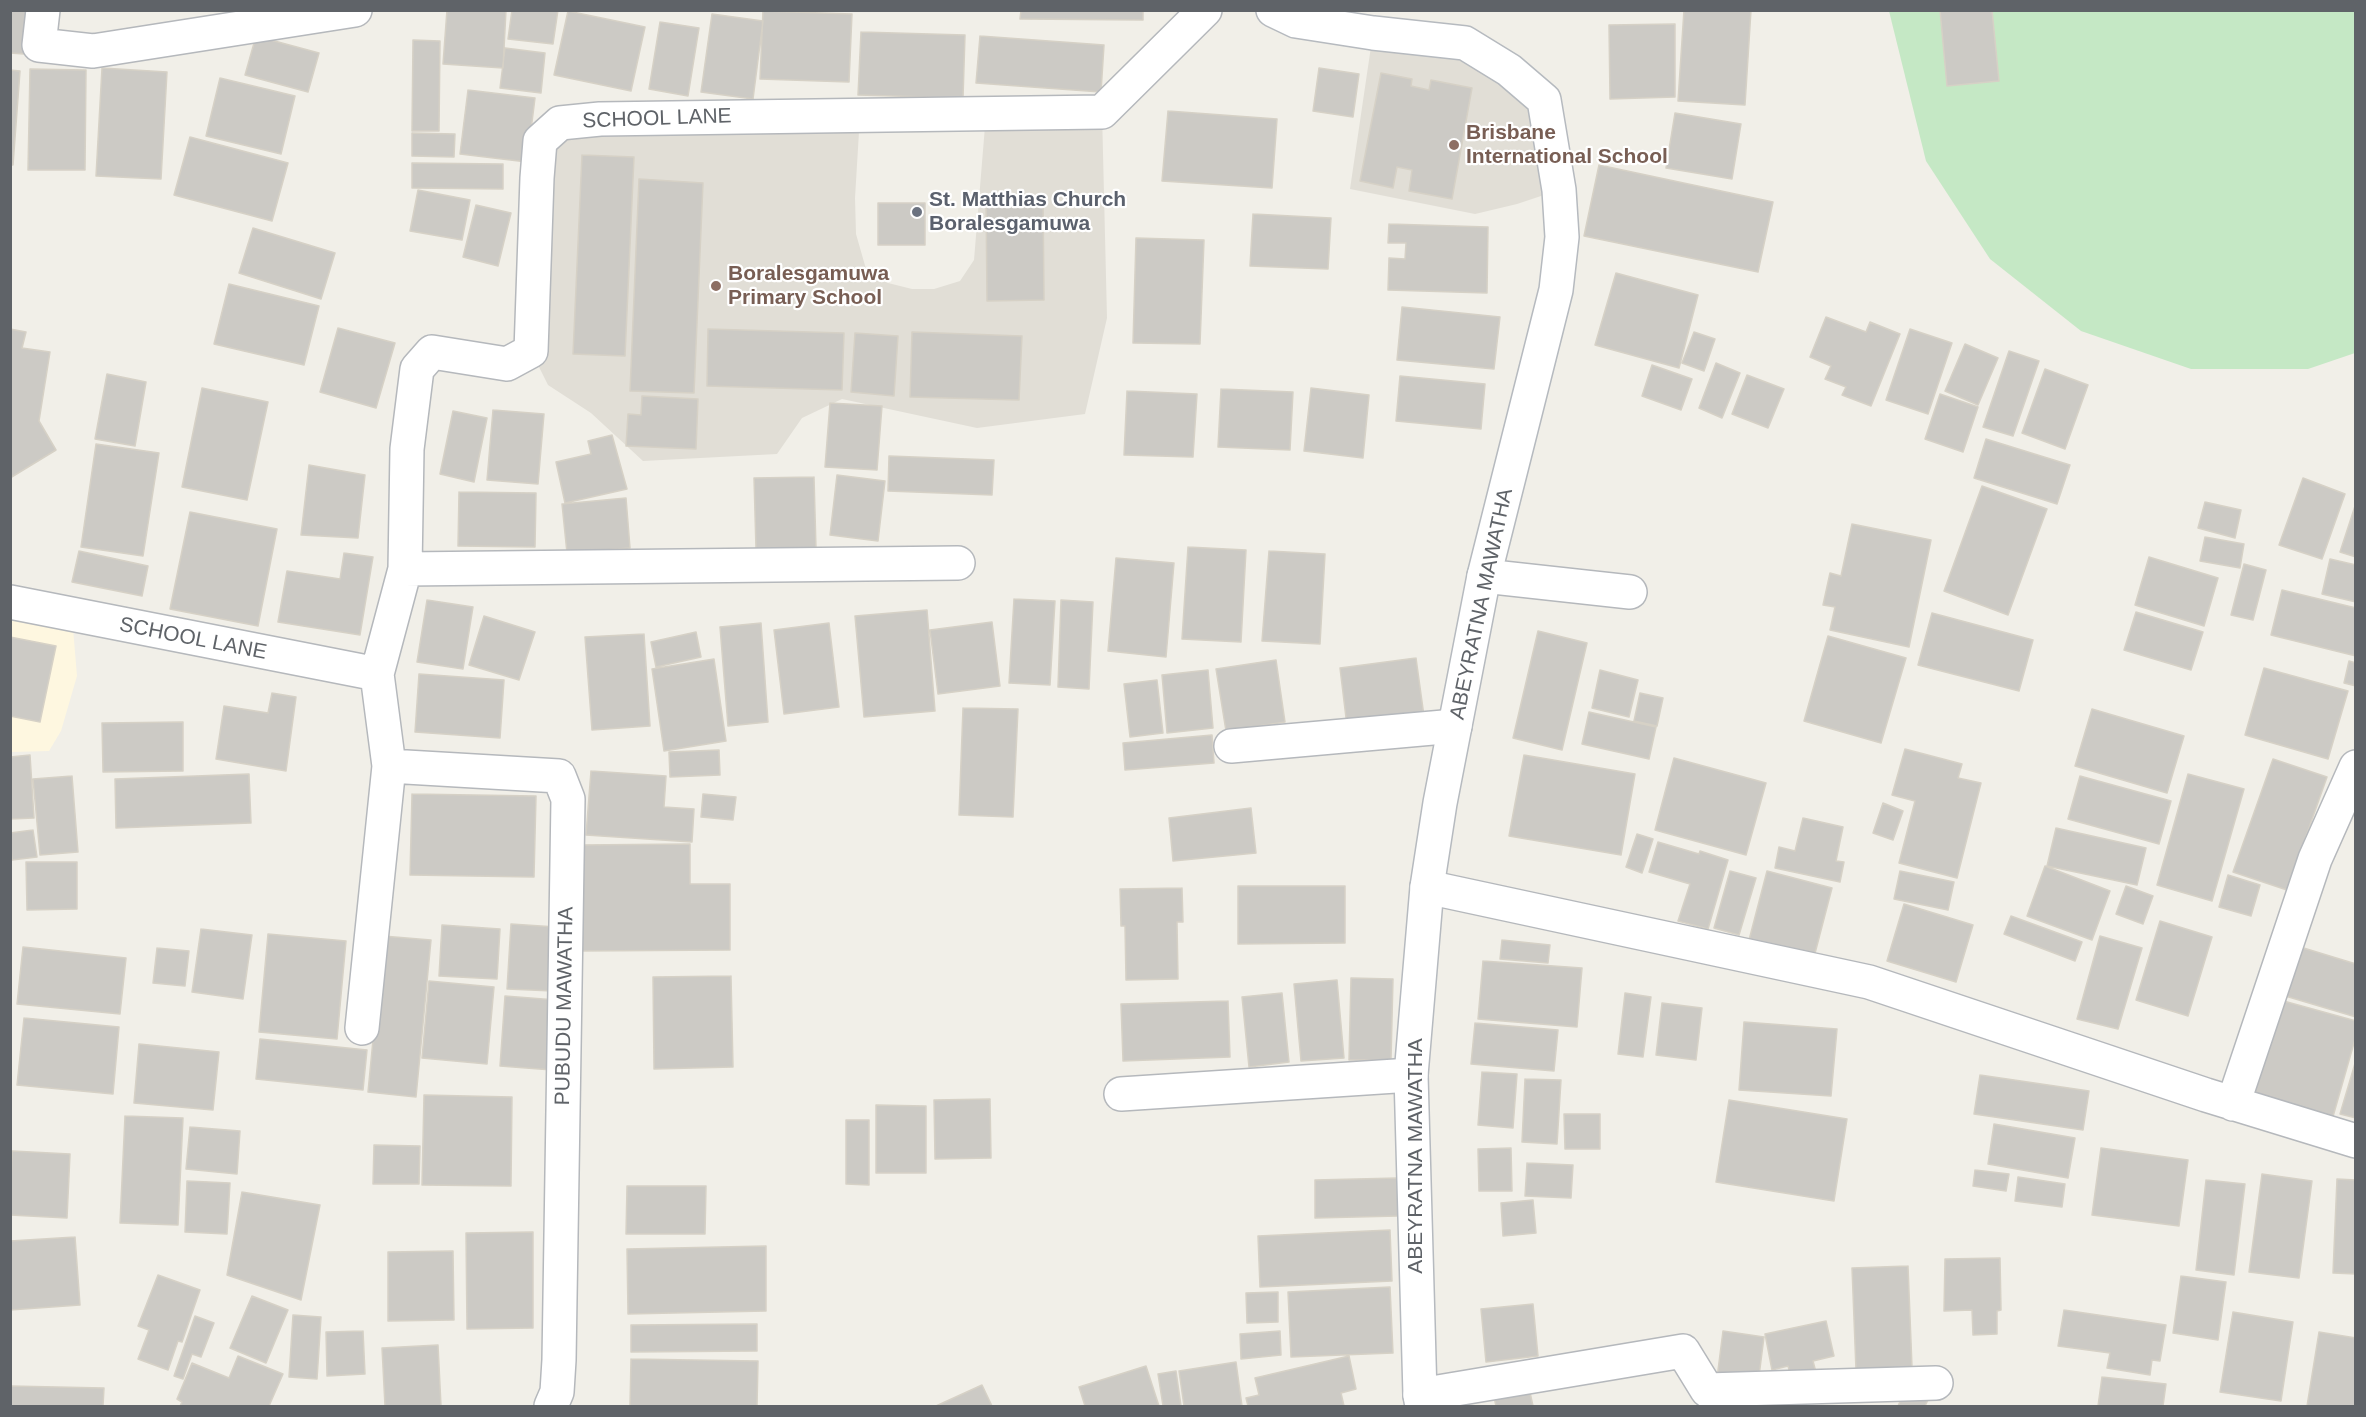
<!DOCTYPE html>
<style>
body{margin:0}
#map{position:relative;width:2366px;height:1417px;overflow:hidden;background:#f1efe8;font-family:Arial,sans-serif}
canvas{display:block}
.frame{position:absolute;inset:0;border:12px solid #5f6368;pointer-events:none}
</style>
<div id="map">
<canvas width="2366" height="1417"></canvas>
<div class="frame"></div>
</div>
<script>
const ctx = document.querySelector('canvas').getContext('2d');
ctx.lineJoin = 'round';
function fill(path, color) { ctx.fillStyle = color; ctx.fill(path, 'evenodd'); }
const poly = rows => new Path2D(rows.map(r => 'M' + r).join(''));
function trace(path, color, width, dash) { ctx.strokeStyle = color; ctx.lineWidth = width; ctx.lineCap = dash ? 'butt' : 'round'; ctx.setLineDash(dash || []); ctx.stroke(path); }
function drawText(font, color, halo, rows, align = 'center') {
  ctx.font = font + ' Arial,sans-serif'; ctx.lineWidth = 4.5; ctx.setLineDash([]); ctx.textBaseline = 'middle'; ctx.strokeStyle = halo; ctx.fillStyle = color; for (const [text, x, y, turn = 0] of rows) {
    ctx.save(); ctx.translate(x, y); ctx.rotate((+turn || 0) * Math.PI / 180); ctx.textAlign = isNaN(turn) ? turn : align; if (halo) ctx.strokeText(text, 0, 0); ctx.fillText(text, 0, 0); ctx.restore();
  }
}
fill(poly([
 [10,602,72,616,77,676,61,731,49,751,11,752]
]), '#fef7e0');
fill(poly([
 [1373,33,1465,43,1544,100,1559,190,1517,204,1475,214,1350,189],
 [1102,112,1107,318,1085,414,977,428,842,399,802,418,777,454,643,461,591,413,548,385,531,351,537,178,560,123,860,115,855,198,856,234,866,269,888,283,912,289,934,289,960,281,974,260,986,114]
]), '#e1ded6');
fill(poly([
 [1889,11,2355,11,2355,353,2308,369,2191,369,2081,331,1990,259,1926,161]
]), '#c5e8c5');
const building = poly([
 [10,10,30,10,24,54,10,53,10,10],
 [447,10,506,10,503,68,443,64,447,10],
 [512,10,558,10,553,44,508,39,512,10],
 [1021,10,1143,10,1143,20,1020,19,1021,10],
 [1684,10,1751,10,1745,105,1678,101,1684,10],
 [1940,10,1992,10,1999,81,1947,86,1940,10],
 [568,11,645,27,631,91,554,75,568,11],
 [763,11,852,14,849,82,760,79,763,11],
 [712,14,763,21,753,99,701,92,712,14],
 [660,22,699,28,688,96,649,89,660,22],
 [1675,24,1675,97,1610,99,1609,25,1675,24],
 [861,32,965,35,963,98,858,95,861,32],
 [256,36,319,53,308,92,245,75,256,36],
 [980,36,1104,45,1101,92,976,83,980,36],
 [413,40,440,41,439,131,412,131,413,40],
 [505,48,545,53,541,93,500,88,505,48],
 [102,68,167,72,161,179,96,176,102,68],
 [1319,68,1359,74,1353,117,1313,111,1319,68],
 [30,69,86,70,85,170,28,170,30,69],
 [10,70,20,71,13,165,10,165,10,70],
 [1381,73,1412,79,1411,86,1429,90,1431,80,1472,88,1452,199,1409,191,1412,170,1397,167,1393,188,1360,181,1381,73],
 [220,78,295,96,281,154,206,136,220,78],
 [468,90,535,98,527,162,460,154,468,90],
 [1168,111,1277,119,1272,188,1162,181,1168,111],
 [1675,113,1741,124,1732,179,1666,168,1675,113],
 [412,133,455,134,454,157,412,156,412,133],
 [190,137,288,163,272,221,174,195,190,137],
 [582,155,634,157,625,356,573,354,582,155],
 [412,163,503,164,503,189,412,188,412,163],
 [1599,165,1773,202,1758,272,1584,236,1599,165],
 [639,179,703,183,694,393,630,391,639,179],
 [418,190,470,200,462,240,410,231,418,190],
 [1043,196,1044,300,987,301,986,197,1043,196],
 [878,203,925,203,925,245,878,245,878,203],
 [476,205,511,213,498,266,463,257,476,205],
 [1253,214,1331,218,1328,269,1250,266,1253,214],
 [1389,224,1488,227,1487,293,1388,290,1389,258,1405,259,1406,243,1388,243,1389,224],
 [253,228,335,253,321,299,239,273,253,228],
 [1136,238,1204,240,1200,344,1133,343,1136,238],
 [1616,273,1698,295,1679,368,1595,345,1616,273],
 [229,284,319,306,304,365,214,344,229,284],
 [1402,307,1500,317,1494,369,1397,360,1402,307],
 [1826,317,1866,332,1870,322,1900,334,1871,406,1842,395,1846,387,1825,379,1831,366,1810,357,1826,317],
 [338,328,395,343,376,408,320,392,338,328],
 [10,329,26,332,22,348,50,352,39,421,56,450,10,478,10,329],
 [708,329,844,333,842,390,707,386,708,329],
 [1910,329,1952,343,1928,414,1886,400,1910,329],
 [912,332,1022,336,1019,400,910,397,912,332],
 [1694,332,1715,339,1704,371,1682,363,1694,332],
 [855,333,898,336,894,396,851,392,855,333],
 [1965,344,1998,358,1978,405,1945,391,1965,344],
 [2009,351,2039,361,2013,436,1983,427,2009,351],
 [1716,363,1740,373,1722,418,1699,408,1716,363],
 [1652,365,1692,379,1681,410,1642,396,1652,365],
 [2045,369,2088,385,2065,449,2022,433,2045,369],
 [107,374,146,382,135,446,95,439,107,374],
 [1747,375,1784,389,1768,428,1732,414,1747,375],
 [1400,376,1485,384,1481,429,1396,421,1400,376],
 [202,388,268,402,247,500,182,487,202,388],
 [1311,388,1369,395,1363,458,1304,451,1311,388],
 [1221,389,1293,392,1290,450,1218,447,1221,389],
 [1127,391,1197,394,1193,457,1124,455,1127,391],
 [1940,394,1978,407,1963,452,1925,439,1940,394],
 [642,396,698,399,696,449,626,446,628,414,641,415,642,396],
 [830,403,882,406,877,470,825,467,830,403],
 [493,410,544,414,538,484,487,480,493,410],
 [453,411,487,418,474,482,440,474,453,411],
 [612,435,627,489,565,503,556,462,591,454,588,441,612,435],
 [1986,439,2070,465,2057,504,1974,478,1986,439],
 [96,444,159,453,143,556,81,547,96,444],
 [889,456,994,460,992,495,888,491,889,456],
 [309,465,365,475,358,538,301,535,309,465],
 [837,475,885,481,878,541,830,535,837,475],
 [814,477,816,549,756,549,754,478,814,477],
 [2303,478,2345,494,2322,559,2279,545,2303,478],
 [1982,486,2047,509,2008,615,1944,591,1982,486],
 [459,492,536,493,535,547,458,546,459,492],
 [626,498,630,548,567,553,562,504,626,498],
 [2205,502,2241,510,2235,538,2198,528,2205,502],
 [2356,503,2356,557,2340,552,2356,503],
 [190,512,277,529,258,626,170,609,190,512],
 [1852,524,1931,540,1909,647,1830,630,1835,607,1823,605,1830,573,1841,576,1852,524],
 [2205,537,2244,544,2240,568,2200,561,2205,537],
 [1188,547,1246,550,1241,642,1182,639,1188,547],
 [79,551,148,566,142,596,72,582,79,551],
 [1269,551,1325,554,1320,644,1262,641,1269,551],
 [344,553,373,557,360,635,278,622,287,571,340,579,344,553],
 [2149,557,2218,578,2204,626,2135,605,2149,557],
 [1116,558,1174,563,1166,657,1108,651,1116,558],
 [2330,559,2356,565,2356,602,2322,594,2330,559],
 [2244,564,2266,570,2253,620,2231,615,2244,564],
 [2282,590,2356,608,2356,656,2271,635,2282,590],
 [1014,599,1055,601,1050,685,1009,683,1014,599],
 [427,600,473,607,463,669,417,662,427,600],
 [1061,600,1093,602,1089,689,1058,687,1061,600],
 [927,610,935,711,864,717,855,616,927,610],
 [2136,612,2203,632,2191,670,2124,650,2136,612],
 [1932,613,2033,640,2019,691,1918,665,1932,613],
 [484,616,535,632,519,680,469,665,484,616],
 [992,622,1000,686,938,694,930,630,992,622],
 [761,623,768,722,728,726,720,627,761,623],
 [829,623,839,707,784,714,774,630,829,623],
 [1538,631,1587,643,1562,750,1513,738,1538,631],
 [696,632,701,657,656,667,651,642,696,632],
 [644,634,650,726,592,730,585,637,644,634],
 [1828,636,1906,658,1881,743,1804,721,1828,636],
 [10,637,56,646,40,722,10,716,10,637],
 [1416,658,1424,716,1347,726,1340,668,1416,658],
 [714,659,726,741,664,751,652,669,714,659],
 [1276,660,1285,722,1226,731,1216,669,1276,660],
 [2349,661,2356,663,2356,686,2344,683,2349,661],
 [2264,668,2348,691,2328,759,2245,735,2264,668],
 [1208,670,1213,728,1167,733,1162,675,1208,670],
 [1600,670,1638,680,1629,717,1592,708,1600,670],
 [419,674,504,680,500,738,415,732,419,674],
 [1157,680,1163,733,1130,737,1124,684,1157,680],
 [272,693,296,697,286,771,216,759,224,706,268,713,272,693],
 [1640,693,1663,698,1657,726,1634,721,1640,693],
 [963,708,1018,709,1013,817,959,815,963,708],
 [2092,709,2184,736,2167,793,2075,766,2092,709],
 [1589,712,1656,727,1649,759,1582,744,1589,712],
 [183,722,183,771,103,772,102,723,183,722],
 [1212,735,1214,763,1125,770,1123,743,1212,735],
 [1905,749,1962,764,1958,778,1981,783,1957,878,1899,863,1915,801,1892,795,1905,749],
 [719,750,720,775,670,777,669,752,719,750],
 [30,755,34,818,10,819,10,757,30,755],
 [1524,755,1635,774,1621,855,1509,836,1524,755],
 [1674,758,1766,783,1746,855,1655,830,1674,758],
 [2273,759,2327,777,2287,890,2233,872,2273,759],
 [591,771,666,776,664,807,694,809,692,842,586,835,591,771],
 [249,774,251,823,116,828,115,779,249,774],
 [2188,774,2244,789,2212,901,2157,885,2188,774],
 [72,776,78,852,40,855,33,779,72,776],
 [2080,776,2171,801,2159,844,2068,819,2080,776],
 [412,794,536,796,534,877,410,875,412,794],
 [703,794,736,797,733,820,701,817,703,794],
 [1883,803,1903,811,1893,840,1873,833,1883,803],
 [1251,808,1256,853,1173,861,1169,818,1251,808],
 [1803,818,1843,827,1836,861,1844,862,1840,882,1775,868,1779,847,1795,851,1803,818],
 [2056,828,2146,848,2137,885,2047,866,2056,828],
 [33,830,37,857,12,860,10,833,33,830],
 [1637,834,1653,839,1642,873,1626,867,1637,834],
 [1658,842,1699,854,1700,851,1728,860,1708,929,1678,921,1690,884,1649,872,1658,842],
 [690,844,690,884,730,884,730,950,579,951,579,845,690,844],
 [26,862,77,862,77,909,27,910,26,862],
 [2045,866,2110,891,2092,940,2027,916,2045,866],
 [1730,871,1756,878,1739,935,1714,928,1730,871],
 [1767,871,1832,888,1813,961,1748,944,1767,871],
 [1900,871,1954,882,1948,910,1894,899,1900,871],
 [2228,875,2260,885,2251,916,2219,907,2228,875],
 [1238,886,1345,886,1345,943,1238,944,1238,886],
 [2126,886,2153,896,2143,924,2116,914,2126,886],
 [1182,888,1183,922,1177,922,1178,979,1126,980,1125,926,1121,926,1120,889,1182,888],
 [1904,904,1973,925,1956,982,1887,961,1904,904],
 [2011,916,2082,942,2075,961,2004,934,2011,916],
 [2160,921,2212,937,2188,1016,2136,1000,2160,921],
 [511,924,556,927,553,991,507,989,511,924],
 [442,925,500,929,497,979,439,976,442,925],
 [201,929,252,935,243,999,192,992,201,929],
 [268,934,346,941,337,1039,259,1032,268,934],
 [383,936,431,940,416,1097,368,1092,383,936],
 [2100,936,2142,948,2118,1029,2077,1019,2100,936],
 [1502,940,1550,945,1548,963,1500,959,1502,940],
 [2297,946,2356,964,2356,1017,2282,995,2297,946],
 [23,947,126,958,120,1014,17,1004,23,947],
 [157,948,189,951,185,986,153,983,157,948],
 [1483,961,1582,968,1577,1027,1478,1019,1483,961],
 [731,976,733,1067,654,1069,653,977,731,976],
 [1351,978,1393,979,1391,1060,1349,1060,1351,978],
 [1337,980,1344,1058,1301,1061,1294,984,1337,980],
 [429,981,494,987,487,1064,422,1058,429,981],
 [1282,993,1289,1062,1249,1067,1242,997,1282,993],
 [1625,993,1651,997,1643,1057,1618,1054,1625,993],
 [505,996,556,1000,552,1070,500,1066,505,996],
 [2280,1000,2356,1021,2356,1036,2332,1120,2253,1098,2280,1000],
 [1228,1001,1230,1057,1123,1061,1121,1004,1228,1001],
 [1662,1003,1702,1008,1696,1060,1656,1055,1662,1003],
 [24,1018,119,1027,113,1094,17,1085,24,1018],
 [1744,1022,1837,1029,1831,1096,1739,1090,1744,1022],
 [1475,1023,1558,1030,1554,1071,1471,1064,1475,1023],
 [260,1039,367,1050,363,1090,256,1079,260,1039],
 [139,1044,219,1052,213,1110,134,1103,139,1044],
 [2356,1060,2356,1118,2340,1114,2356,1060],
 [1482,1072,1517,1074,1513,1128,1478,1125,1482,1072],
 [1980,1075,2089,1091,2083,1130,1974,1114,1980,1075],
 [1525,1079,1561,1080,1557,1144,1522,1142,1525,1079],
 [424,1095,512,1097,511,1186,422,1185,424,1095],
 [990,1099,991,1158,935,1159,934,1100,990,1099],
 [1729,1100,1847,1119,1834,1201,1716,1182,1729,1100],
 [876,1105,926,1106,926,1173,876,1173,876,1105],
 [1564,1114,1600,1114,1600,1149,1565,1149,1564,1114],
 [125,1116,183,1118,178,1225,120,1223,125,1116],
 [846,1120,869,1120,869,1185,846,1184,846,1120],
 [1994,1124,2075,1138,2068,1178,1988,1164,1994,1124],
 [190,1127,240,1131,237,1174,186,1169,190,1127],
 [374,1145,420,1146,419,1184,373,1184,374,1145],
 [1511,1148,1512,1191,1479,1191,1478,1149,1511,1148],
 [2101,1148,2188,1160,2179,1226,2092,1215,2101,1148],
 [12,1151,70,1154,67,1218,10,1215,12,1151],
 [1527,1163,1573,1165,1571,1198,1525,1196,1527,1163],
 [1975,1170,2009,1174,2006,1191,1973,1186,1975,1170],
 [2262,1174,2312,1181,2299,1278,2249,1272,2262,1174],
 [2018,1177,2065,1184,2062,1207,2015,1201,2018,1177],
 [1398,1178,1398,1216,1315,1218,1315,1180,1398,1178],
 [2337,1179,2356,1180,2356,1274,2333,1273,2337,1179],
 [2206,1180,2245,1184,2234,1275,2196,1270,2206,1180],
 [187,1181,230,1183,227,1234,185,1232,187,1181],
 [627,1186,706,1186,705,1234,626,1234,627,1186],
 [242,1192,320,1205,301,1300,227,1275,242,1192],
 [1533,1200,1536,1233,1503,1236,1501,1203,1533,1200],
 [1390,1230,1392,1281,1260,1287,1258,1236,1390,1230],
 [533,1232,533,1328,467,1329,466,1233,533,1232],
 [75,1237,80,1305,10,1310,10,1241,75,1237],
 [766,1246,766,1311,628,1314,627,1249,766,1246],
 [453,1251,454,1320,388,1321,388,1252,453,1251],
 [2000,1258,2001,1310,1997,1311,1997,1334,1973,1335,1972,1310,1944,1311,1945,1259,2000,1258],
 [1908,1266,1912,1367,1856,1370,1852,1268,1908,1266],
 [158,1275,200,1290,182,1342,178,1341,168,1370,138,1359,149,1330,138,1326,158,1275],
 [2181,1276,2226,1282,2218,1340,2173,1333,2181,1276],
 [1390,1287,1393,1353,1291,1357,1288,1292,1390,1287],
 [1278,1292,1278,1322,1247,1323,1246,1293,1278,1292],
 [252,1296,288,1310,266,1363,230,1348,252,1296],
 [1533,1304,1538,1356,1486,1362,1481,1309,1533,1304],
 [2064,1310,2166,1325,2160,1361,2152,1360,2150,1375,2107,1368,2110,1353,2058,1346,2064,1310],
 [2233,1312,2293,1322,2281,1401,2220,1392,2233,1312],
 [293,1315,321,1317,317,1379,289,1377,293,1315],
 [195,1316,214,1323,201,1357,192,1354,183,1379,174,1376,195,1316],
 [1826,1321,1834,1356,1813,1361,1818,1380,1793,1385,1788,1366,1772,1370,1765,1334,1826,1321],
 [757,1324,757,1351,631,1352,631,1325,757,1324],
 [363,1331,365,1374,327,1376,326,1332,363,1331],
 [1280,1331,1281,1355,1241,1359,1240,1334,1280,1331],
 [1723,1331,1764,1337,1758,1384,1717,1378,1723,1331],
 [2319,1332,2356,1338,2356,1406,2307,1406,2319,1332],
 [438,1345,441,1406,385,1406,382,1348,438,1345],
 [238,1356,283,1374,269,1406,180,1406,182,1402,177,1399,192,1363,229,1378,238,1356],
 [1349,1356,1356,1389,1341,1393,1344,1406,1248,1406,1246,1398,1259,1395,1255,1378,1349,1356],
 [631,1359,758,1361,757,1406,630,1406,631,1359],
 [1236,1362,1242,1406,1184,1406,1179,1371,1236,1362],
 [1146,1366,1159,1406,1085,1406,1079,1387,1146,1366],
 [1176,1371,1181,1406,1163,1406,1158,1374,1176,1371],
 [2102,1377,2166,1384,2163,1406,2098,1406,2102,1377],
 [982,1385,992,1406,936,1406,982,1385],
 [10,1386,104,1388,103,1406,10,1406,10,1386],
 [1529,1388,1533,1406,1496,1406,1494,1397,1529,1388],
 [1906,1388,1929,1398,1925,1406,1898,1406,1906,1388]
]);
fill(building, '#cccac5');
trace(building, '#d6d1c6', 1.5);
const street = poly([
 [43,10,39,45,93,51,355,10],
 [405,569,958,563],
 [1484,576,1630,592],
 [10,602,377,674],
 [1231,746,1455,726],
 [389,766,559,776,568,799,559,1360,557,1392,551,1406],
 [1427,887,1869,982,2206,1095,2356,1141],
 [362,1028,389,766,377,674,405,569,407,449,417,369,432,352,507,364,531,351,537,178,540,141,560,123,600,119,1102,112,1205,10],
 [1121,1094,1411,1075],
 [2233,1104,2315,859,2356,767],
 [1420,1395,1683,1351,1707,1390,1936,1383]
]);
const secondary = poly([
 [1273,10,1296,21,1373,33,1465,43,1509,70,1544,100,1559,190,1562,237,1556,290,1484,576,1440,803,1427,887,1411,1075,1420,1395,1422,1406]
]);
trace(street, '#b5b8bc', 36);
trace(secondary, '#b6babf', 36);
trace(street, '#fff', 33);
trace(secondary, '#fff', 33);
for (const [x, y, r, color] of [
 [1454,145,6,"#8d6e63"],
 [917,212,6,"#6b7280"],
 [716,286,6,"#8d6e63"]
]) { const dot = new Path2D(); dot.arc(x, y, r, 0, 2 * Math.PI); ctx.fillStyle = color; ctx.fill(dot); trace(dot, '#fff', 2); }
drawText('21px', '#5f6368', '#fff', [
 ["SCHOOL LANE",657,119,-2],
 ["ABEYRATNA MAWATHA",1482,604,-78],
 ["SCHOOL LANE",193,639,11],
 ["PUBUDU MAWATHA",565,1006,-89],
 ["ABEYRATNA MAWATHA",1416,1156,-90]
]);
drawText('bold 21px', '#785e54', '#fff', [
 ["Brisbane",1466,133],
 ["International School",1466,157],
 ["Boralesgamuwa",728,274],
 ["Primary School",728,298]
], 'left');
drawText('bold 21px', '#5b616d', '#fff', [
 ["St. Matthias Church",929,200],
 ["Boralesgamuwa",929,224]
], 'left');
</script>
